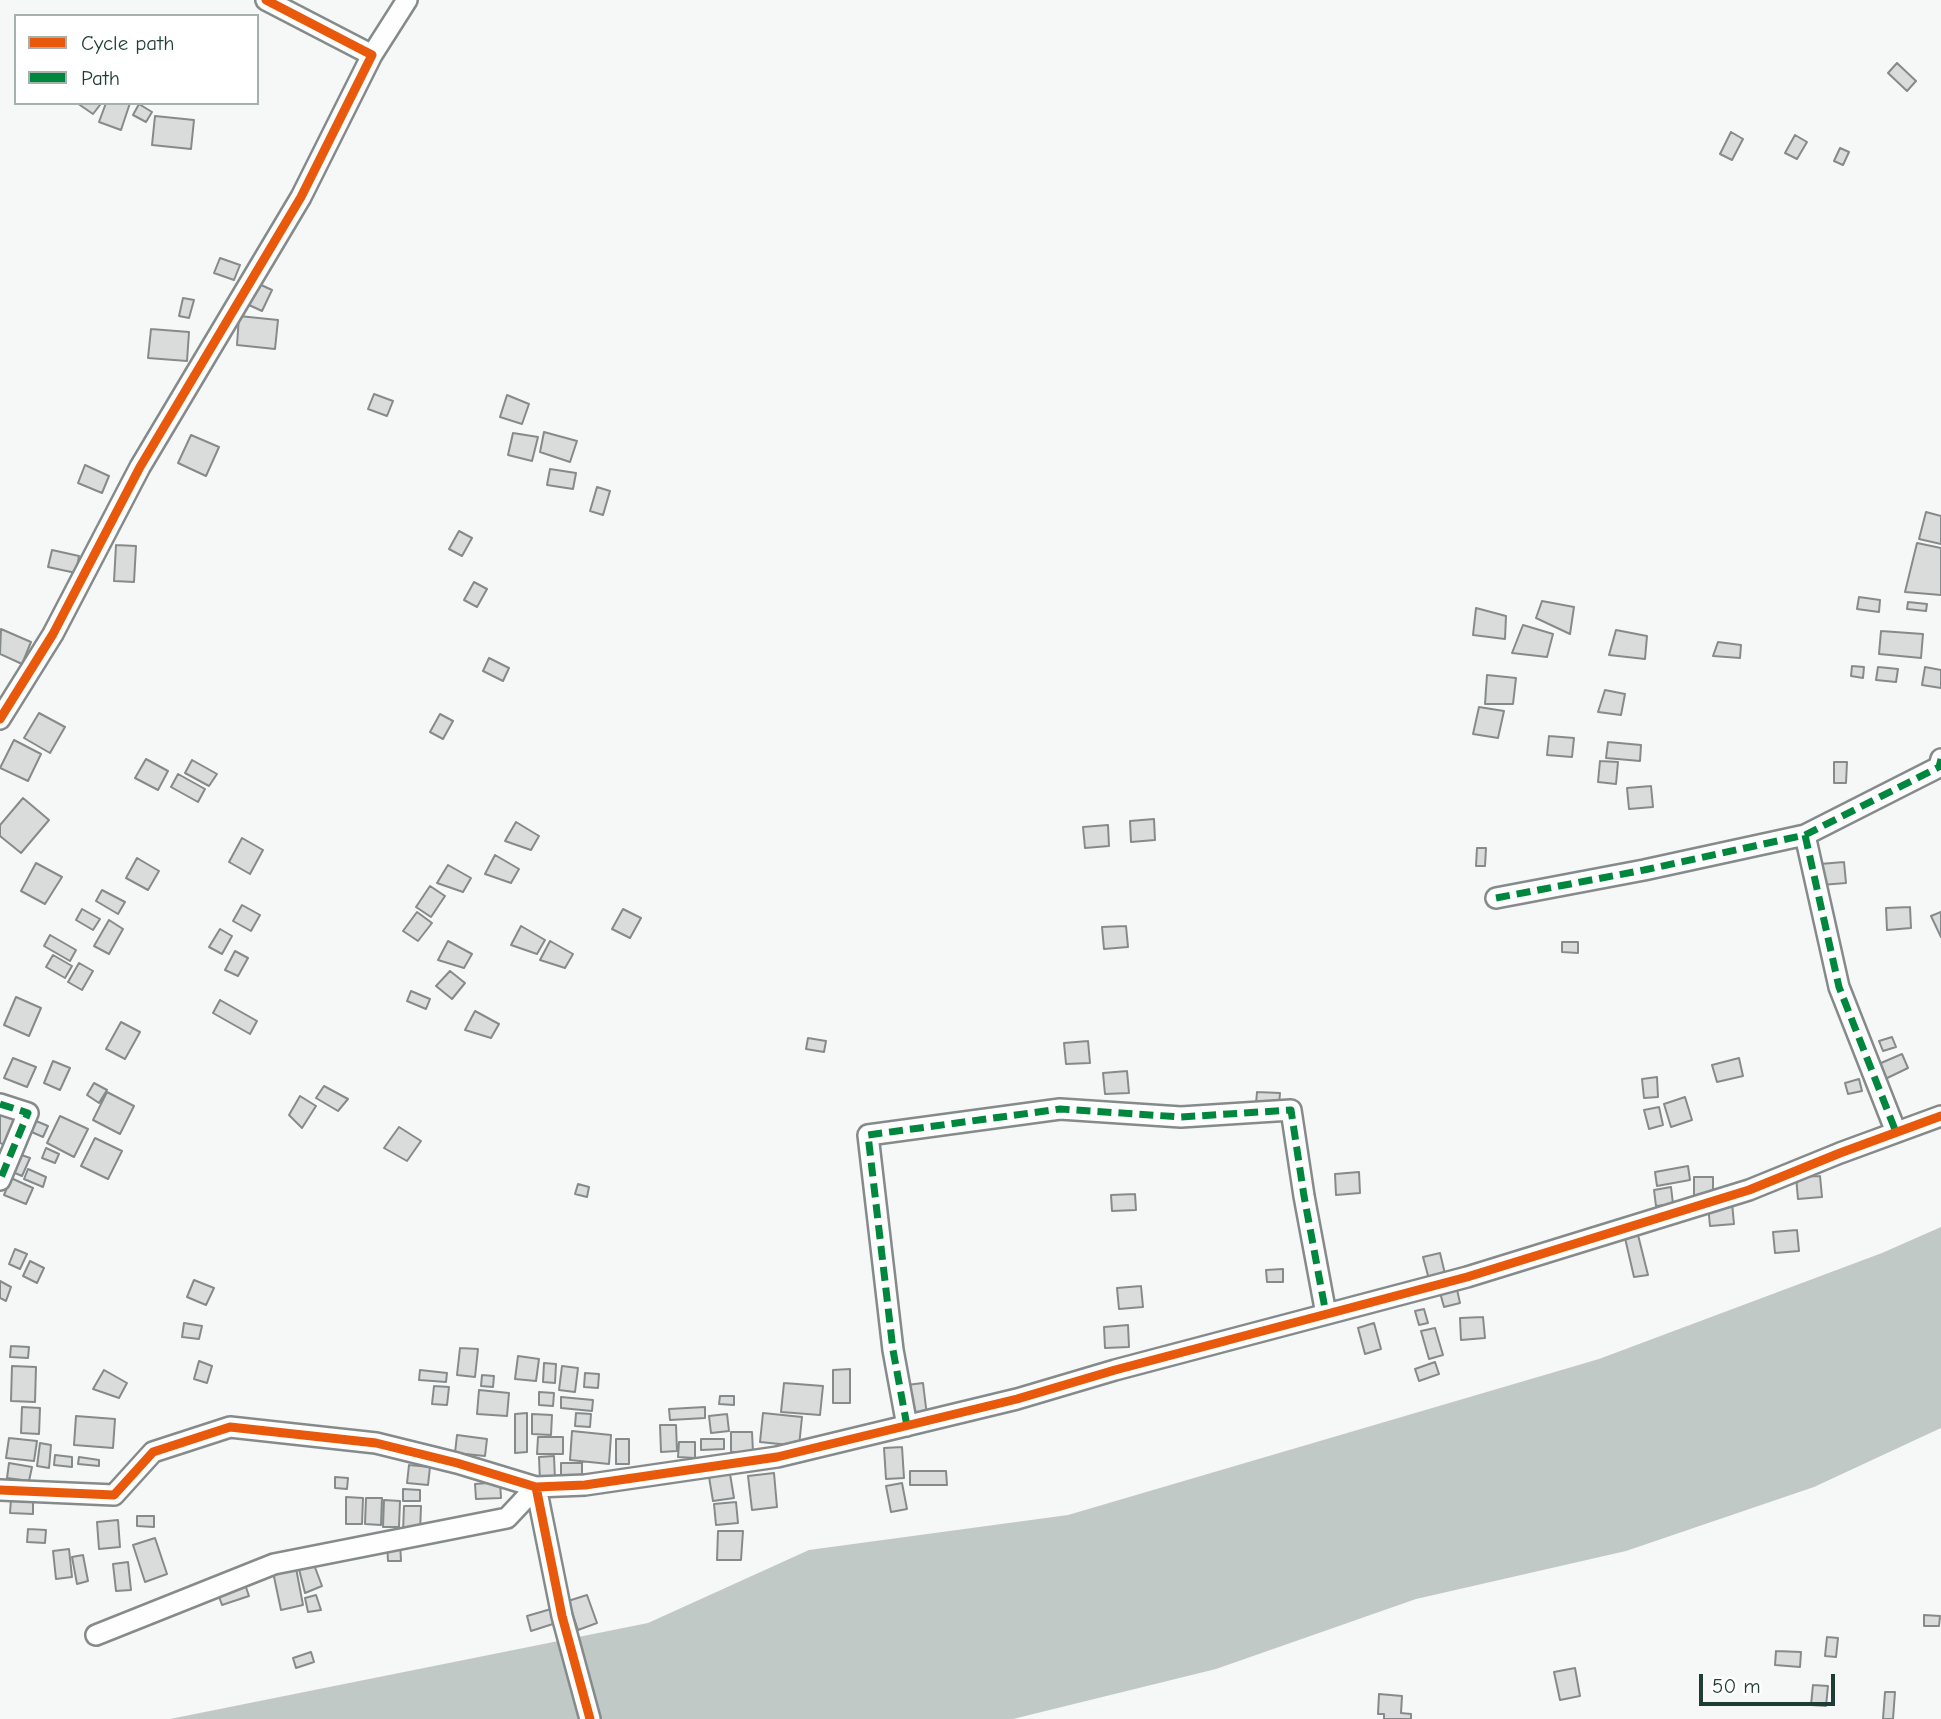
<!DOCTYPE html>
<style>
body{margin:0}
#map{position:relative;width:1941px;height:1719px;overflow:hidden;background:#f6f7f7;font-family:"Comic Neue",sans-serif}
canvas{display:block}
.legend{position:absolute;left:14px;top:14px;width:245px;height:91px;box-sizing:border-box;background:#fff;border:2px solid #a5b1ae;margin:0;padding:9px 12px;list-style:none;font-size:21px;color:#1f3d34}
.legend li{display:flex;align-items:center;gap:14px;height:35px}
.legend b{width:35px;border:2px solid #a5b1ae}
.scale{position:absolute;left:1699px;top:1674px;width:136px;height:32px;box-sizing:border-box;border:4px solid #1f3d34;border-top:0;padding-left:9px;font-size:21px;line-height:24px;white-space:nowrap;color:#1f3d34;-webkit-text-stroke:5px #fff;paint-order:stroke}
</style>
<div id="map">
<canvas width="1941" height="1719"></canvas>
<ul class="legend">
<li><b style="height:9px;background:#e8590c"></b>Cycle path</li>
<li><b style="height:9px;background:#00873e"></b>Path</li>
</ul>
<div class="scale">50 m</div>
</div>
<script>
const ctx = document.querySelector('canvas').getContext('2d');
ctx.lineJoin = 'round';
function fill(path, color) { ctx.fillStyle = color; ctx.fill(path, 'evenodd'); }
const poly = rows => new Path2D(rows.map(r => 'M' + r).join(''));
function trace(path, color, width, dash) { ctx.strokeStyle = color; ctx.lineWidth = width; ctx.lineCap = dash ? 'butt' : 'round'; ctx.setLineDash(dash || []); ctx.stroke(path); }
fill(poly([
 [1941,1227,1941,1428,1814,1487,1626,1551,1416,1599,1216,1669,1013,1719,170,1719,648,1623,809,1550,1068,1515,1599,1359,1882,1253]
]), '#c1c9c6');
const building = poly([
 [1897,63,1916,81,1907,91,1888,73,1897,63],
 [77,103,98,103,100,105,93,114,77,103],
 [106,103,130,103,121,130,99,122,106,103],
 [139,104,152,112,146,122,133,115,139,104],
 [155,116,194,120,191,149,152,145,155,116],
 [1731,132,1743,139,1732,160,1720,154,1731,132],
 [1795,135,1807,142,1797,159,1785,153,1795,135],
 [1840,148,1849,152,1843,165,1834,161,1840,148],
 [220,258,240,265,234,280,214,273,220,258],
 [259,284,272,290,262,311,249,305,259,284],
 [183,298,194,300,189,318,179,316,183,298],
 [239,316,278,320,275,349,237,345,239,316],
 [151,329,189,332,187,361,148,358,151,329],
 [374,394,393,401,387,416,368,409,374,394],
 [507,395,529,404,522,424,500,417,507,395],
 [544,432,577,441,570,462,540,452,544,432],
 [513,433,538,437,532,461,508,455,513,433],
 [191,435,219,447,206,476,178,463,191,435],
 [85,465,109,476,102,493,78,483,85,465],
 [550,469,576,473,573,489,547,485,550,469],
 [597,487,610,491,603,515,590,511,597,487],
 [1926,512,1941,516,1941,544,1919,539,1926,512],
 [459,531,472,538,462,556,449,549,459,531],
 [1917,543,1941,548,1941,595,1905,592,1917,543],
 [116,545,136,546,134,582,114,581,116,545],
 [52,550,79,556,76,573,48,567,52,550],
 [474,582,487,589,477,607,464,600,474,582],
 [1859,597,1880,600,1879,612,1857,609,1859,597],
 [1542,601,1574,607,1570,634,1536,618,1542,601],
 [1908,602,1927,604,1926,611,1907,609,1908,602],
 [1476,608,1506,616,1505,639,1473,635,1476,608],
 [1523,625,1553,634,1547,657,1512,653,1523,625],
 [1,629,31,642,22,664,0,654,1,629],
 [1616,630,1647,636,1645,659,1609,655,1616,630],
 [1881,631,1923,634,1921,658,1879,654,1881,631],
 [1718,642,1741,645,1740,658,1713,656,1718,642],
 [489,658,509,668,503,681,483,671,489,658],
 [1852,666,1864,667,1863,678,1851,676,1852,666],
 [1878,667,1898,669,1896,682,1876,680,1878,667],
 [1925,667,1941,670,1941,688,1922,685,1925,667],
 [1487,675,1516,678,1513,704,1485,704,1487,675],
 [1605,690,1625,694,1621,715,1598,712,1605,690],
 [1479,707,1504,711,1498,738,1473,734,1479,707],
 [39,713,65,727,50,753,24,738,39,713],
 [440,714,453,721,443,739,430,732,440,714],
 [1549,736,1574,738,1572,757,1547,755,1549,736],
 [14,740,41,754,28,781,0,768,14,740],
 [1608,742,1641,745,1640,761,1606,758,1608,742],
 [146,759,168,771,158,790,135,778,146,759],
 [192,760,217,774,209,786,185,773,192,760],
 [1600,761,1618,762,1616,784,1598,782,1600,761],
 [1834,762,1847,762,1846,783,1834,783,1834,762],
 [178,774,205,789,198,802,171,787,178,774],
 [1651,786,1653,807,1629,809,1627,788,1651,786],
 [23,798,49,820,21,853,0,836,0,825,23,798],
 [1154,819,1155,840,1131,842,1130,821,1154,819],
 [516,822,539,836,531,850,505,841,516,822],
 [1108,825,1109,846,1085,848,1083,827,1108,825],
 [242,838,263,850,250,874,229,862,242,838],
 [1477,848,1486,848,1485,866,1476,866,1477,848],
 [495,855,519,869,511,883,485,874,495,855],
 [137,858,159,871,148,890,126,878,137,858],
 [1844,862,1846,883,1821,885,1820,864,1844,862],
 [36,863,62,877,45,904,21,891,36,863],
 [448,865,471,878,463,892,437,883,448,865],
 [430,886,445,896,431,917,416,907,430,886],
 [102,890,125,902,118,914,96,901,102,890],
 [242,905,260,915,251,931,233,921,242,905],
 [1910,907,1911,928,1887,930,1886,908,1910,907],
 [82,909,100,919,93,930,76,920,82,909],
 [623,909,641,918,630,938,612,929,623,909],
 [417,912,432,923,418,941,403,931,417,912],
 [1941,912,1941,937,1931,916,1941,912],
 [109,920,123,929,109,954,94,946,109,920],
 [521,926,545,940,537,954,511,945,521,926],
 [1126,926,1128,947,1104,949,1102,927,1126,926],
 [220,929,232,936,222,954,209,947,220,929],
 [50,935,76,950,70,961,44,946,50,935],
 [448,941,472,954,464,968,438,960,448,941],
 [550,941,573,954,565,968,540,960,550,941],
 [1562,942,1578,942,1578,953,1562,952,1562,942],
 [235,951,248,958,238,976,225,970,235,951],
 [53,955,72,966,65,978,46,967,53,955],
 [79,963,93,971,82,990,68,982,79,963],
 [450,971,465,983,452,999,436,986,450,971],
 [411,991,430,999,426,1009,407,1001,411,991],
 [16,997,41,1008,29,1036,4,1025,16,997],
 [220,1000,257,1021,250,1034,213,1013,220,1000],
 [475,1011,499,1024,491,1038,465,1030,475,1011],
 [121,1022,140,1032,125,1059,106,1049,121,1022],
 [1892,1037,1896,1047,1883,1051,1879,1041,1892,1037],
 [808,1038,826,1041,824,1052,806,1049,808,1038],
 [1088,1041,1090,1063,1066,1064,1064,1043,1088,1041],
 [1902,1054,1908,1068,1881,1081,1874,1066,1902,1054],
 [13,1058,36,1067,27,1087,4,1078,13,1058],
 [1739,1058,1743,1076,1717,1082,1712,1065,1739,1058],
 [53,1061,70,1068,60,1090,44,1083,53,1061],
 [1127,1071,1129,1093,1105,1094,1103,1073,1127,1071],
 [1657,1077,1658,1097,1644,1098,1642,1079,1657,1077],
 [1859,1079,1862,1091,1848,1094,1845,1083,1859,1079],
 [94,1083,107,1090,99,1103,87,1095,94,1083],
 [324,1086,348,1099,338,1111,316,1098,324,1086],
 [107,1092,134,1106,120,1134,93,1120,107,1092],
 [1257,1092,1280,1093,1279,1105,1256,1104,1257,1092],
 [300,1096,316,1106,302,1128,289,1115,300,1096],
 [1685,1097,1692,1120,1671,1127,1664,1104,1685,1097],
 [1659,1107,1663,1125,1649,1129,1644,1110,1659,1107],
 [0,1113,16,1119,5,1145,0,1143,0,1113],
 [60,1116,88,1129,74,1157,47,1143,60,1116],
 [29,1118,48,1126,43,1137,25,1129,29,1118],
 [399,1127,421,1141,407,1161,384,1148,399,1127],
 [95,1138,122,1151,108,1179,81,1166,95,1138],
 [46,1148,59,1154,55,1163,42,1158,46,1148],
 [16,1153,30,1158,22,1176,8,1170,16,1153],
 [1688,1166,1690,1180,1657,1186,1655,1172,1688,1166],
 [28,1169,46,1177,43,1187,24,1179,28,1169],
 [1359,1172,1360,1193,1336,1195,1335,1174,1359,1172],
 [1820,1176,1822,1197,1798,1199,1796,1177,1820,1176],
 [1694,1177,1713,1177,1713,1197,1694,1197,1694,1177],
 [11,1178,33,1188,26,1204,4,1195,11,1178],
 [578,1184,589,1187,587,1197,575,1194,578,1184],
 [1671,1187,1673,1204,1656,1206,1654,1190,1671,1187],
 [1135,1194,1136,1210,1112,1211,1111,1195,1135,1194],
 [1732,1203,1734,1224,1710,1226,1708,1205,1732,1203],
 [1797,1230,1799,1251,1775,1253,1773,1232,1797,1230],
 [1638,1235,1648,1275,1634,1277,1625,1238,1638,1235],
 [15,1249,27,1254,20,1269,9,1264,15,1249],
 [1440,1253,1446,1278,1430,1283,1423,1257,1440,1253],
 [30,1261,44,1268,37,1283,23,1276,30,1261],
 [1283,1269,1283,1282,1267,1282,1266,1270,1283,1269],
 [194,1280,214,1288,206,1305,187,1297,194,1280],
 [0,1281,11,1287,6,1301,0,1298,0,1281],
 [1456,1285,1460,1303,1444,1307,1439,1289,1456,1285],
 [1141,1286,1143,1307,1119,1309,1117,1288,1141,1286],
 [1424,1309,1428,1323,1419,1325,1415,1311,1424,1309],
 [1483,1317,1485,1338,1461,1340,1460,1318,1483,1317],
 [184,1323,202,1326,199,1339,182,1337,184,1323],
 [1374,1323,1381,1349,1365,1354,1358,1328,1374,1323],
 [1128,1325,1129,1347,1105,1348,1104,1327,1128,1325],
 [1435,1328,1443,1355,1429,1359,1421,1331,1435,1328],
 [11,1346,29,1347,28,1358,10,1357,11,1346],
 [460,1348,478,1349,475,1377,457,1375,460,1348],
 [518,1356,539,1359,536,1381,515,1379,518,1356],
 [199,1361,212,1366,207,1383,194,1379,199,1361],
 [1435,1362,1439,1374,1419,1381,1415,1369,1435,1362],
 [544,1363,556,1364,555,1383,543,1382,544,1363],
 [12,1366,36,1367,35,1402,11,1401,12,1366],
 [562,1366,578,1368,575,1392,559,1390,562,1366],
 [850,1369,850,1403,833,1403,833,1370,850,1369],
 [104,1370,127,1383,119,1398,93,1389,104,1370],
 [420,1370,447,1373,446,1382,419,1380,420,1370],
 [585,1373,599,1374,598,1388,584,1387,585,1373],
 [482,1375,494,1376,493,1387,481,1386,482,1375],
 [784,1383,823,1386,820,1415,781,1412,784,1383],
 [923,1383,927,1416,911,1418,907,1385,923,1383],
 [434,1386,449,1387,447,1405,432,1404,434,1386],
 [479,1390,509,1393,507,1416,477,1414,479,1390],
 [539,1392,554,1393,553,1406,539,1405,539,1392],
 [720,1396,734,1396,734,1405,719,1404,720,1396],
 [561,1397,593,1400,592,1411,561,1408,561,1397],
 [22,1407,40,1408,39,1434,21,1433,22,1407],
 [705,1407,705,1418,670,1420,669,1409,705,1407],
 [527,1413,527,1452,515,1453,515,1414,527,1413],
 [576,1413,591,1414,590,1427,575,1426,576,1413],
 [763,1413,802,1417,799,1446,760,1442,763,1413],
 [532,1414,552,1415,551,1435,532,1434,532,1414],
 [727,1414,729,1431,711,1433,709,1416,727,1414],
 [76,1416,115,1419,113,1448,74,1445,76,1416],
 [660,1425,676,1425,677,1451,661,1452,660,1425],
 [572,1431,611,1435,609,1464,570,1460,572,1431],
 [731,1432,752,1432,753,1452,731,1452,731,1432],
 [457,1435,487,1439,485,1456,455,1453,457,1435],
 [538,1437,563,1437,563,1454,537,1454,538,1437],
 [9,1438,37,1441,34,1461,6,1458,9,1438],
 [616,1439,629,1439,629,1464,616,1464,616,1439],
 [701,1439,724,1439,724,1449,701,1450,701,1439],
 [679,1442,695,1442,695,1458,678,1457,679,1442],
 [40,1443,51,1445,49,1468,37,1466,40,1443],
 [902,1447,904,1478,886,1479,884,1448,902,1447],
 [55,1455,72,1457,72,1467,54,1465,55,1455],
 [554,1456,555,1480,540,1482,539,1457,554,1456],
 [79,1457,99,1460,99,1466,78,1464,79,1457],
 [9,1463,32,1467,29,1481,7,1478,9,1463],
 [561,1463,582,1463,582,1483,561,1483,561,1463],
 [409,1465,430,1467,428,1485,407,1483,409,1465],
 [910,1471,946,1471,947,1485,910,1485,910,1471],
 [774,1473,777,1507,752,1510,748,1476,774,1473],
 [730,1474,734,1498,713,1501,709,1477,730,1474],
 [335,1477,348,1478,347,1489,335,1488,335,1477],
 [500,1482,501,1498,476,1499,475,1484,500,1482],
 [902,1483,907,1509,891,1512,886,1486,902,1483],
 [403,1489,420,1490,420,1501,403,1501,403,1489],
 [346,1497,363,1498,362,1524,346,1524,346,1497],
 [366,1498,382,1498,381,1525,365,1524,366,1498],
 [11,1499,33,1500,33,1514,10,1513,11,1499],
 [384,1500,400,1501,399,1527,383,1527,384,1500],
 [736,1502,738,1523,716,1525,714,1504,736,1502],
 [404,1506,421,1506,420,1533,403,1532,404,1506],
 [137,1516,154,1516,154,1527,137,1526,137,1516],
 [118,1520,120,1547,99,1549,97,1522,118,1520],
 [28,1529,46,1530,45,1543,27,1542,28,1529],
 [718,1531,743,1531,741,1560,717,1560,718,1531],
 [155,1538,167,1574,145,1582,133,1545,155,1538],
 [400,1541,401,1561,388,1561,387,1542,400,1541],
 [69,1549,72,1577,56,1579,53,1551,69,1549],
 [83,1555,88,1581,77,1584,72,1557,83,1555],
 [128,1562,131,1590,116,1591,113,1564,128,1562],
 [313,1562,322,1586,305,1593,299,1569,313,1562],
 [296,1568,303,1605,281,1610,273,1572,296,1568],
 [240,1570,249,1596,222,1605,213,1580,240,1570],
 [316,1595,321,1610,308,1612,305,1598,316,1595],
 [587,1595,597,1623,578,1630,568,1601,587,1595],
 [551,1609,556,1623,531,1631,527,1616,551,1609],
 [1924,1615,1940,1616,1939,1626,1924,1626,1924,1615],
 [1827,1637,1838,1638,1836,1657,1825,1656,1827,1637],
 [1776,1651,1801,1652,1800,1667,1775,1665,1776,1651],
 [311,1652,314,1662,296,1668,293,1658,311,1652],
 [1575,1668,1580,1696,1560,1700,1554,1672,1575,1668],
 [1813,1685,1828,1686,1826,1706,1811,1705,1813,1685],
 [1885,1692,1895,1692,1893,1719,1883,1719,1885,1692],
 [1379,1694,1402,1696,1401,1713,1411,1714,1411,1719,1384,1719,1384,1714,1378,1714,1379,1694]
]);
fill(building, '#dadcdc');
trace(building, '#858b8a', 2);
const minor = poly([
 [372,55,407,0],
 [0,719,53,634,140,467,301,197,372,55,266,0],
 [1805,835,1839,987,1896,1132],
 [1496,898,1644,870,1805,835,1939,767,1941,759],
 [0,1104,28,1113,0,1180],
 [907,1426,893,1350,868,1135,1060,1109,1181,1117,1291,1110,1304,1196,1326,1314],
 [536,1487,562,1616,590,1719],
 [0,1490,114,1495,153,1452,230,1427,376,1443,457,1463,536,1487,585,1485,777,1457,1017,1399,1115,1370,1467,1277,1749,1190,1840,1153,1941,1116],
 [96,1635,274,1564,507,1518,536,1487]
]);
trace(minor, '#858b8a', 24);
trace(minor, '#fefefe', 19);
trace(poly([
 [1805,835,1839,987,1896,1132],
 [1496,898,1644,870,1805,835,1939,767,1941,759],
 [0,1104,28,1113,0,1180],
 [907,1426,893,1350,868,1135,1060,1109,1181,1117,1291,1110,1304,1196,1326,1314]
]), '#00873e', 7, [14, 7]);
trace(poly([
 [0,719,53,634,140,467,301,197,372,55,266,0],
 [536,1487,562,1616,590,1719],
 [0,1490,114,1495,153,1452,230,1427,376,1443,457,1463,536,1487,585,1485,777,1457,1017,1399,1115,1370,1467,1277,1749,1190,1840,1153,1941,1116]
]), '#e8590c', 9);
</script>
